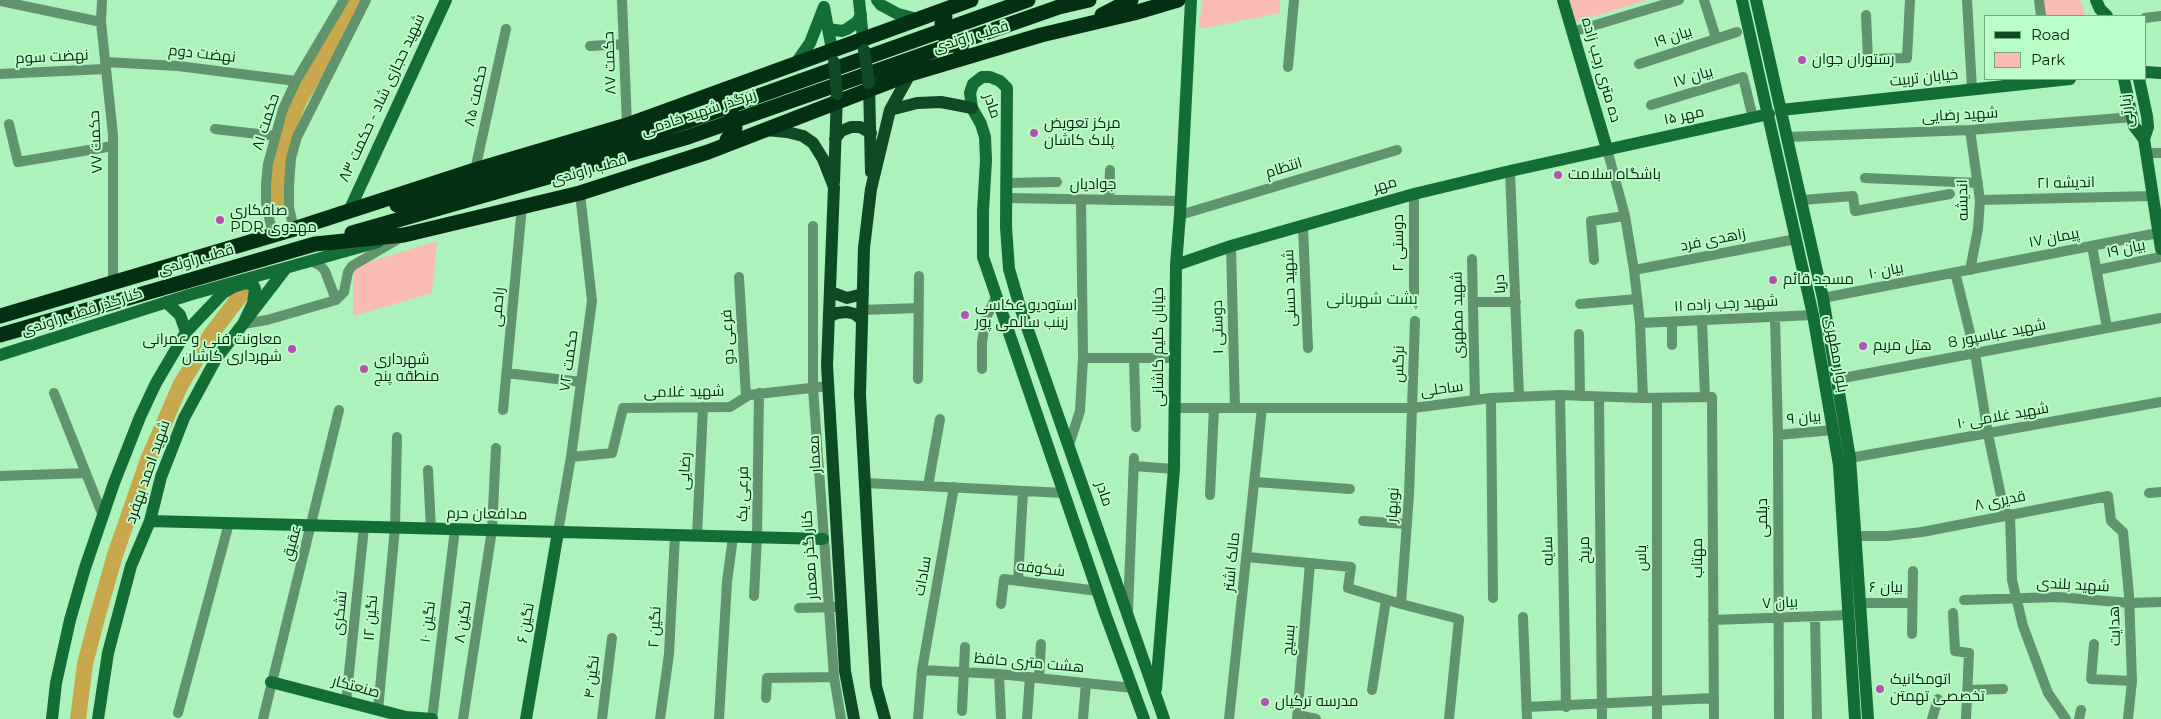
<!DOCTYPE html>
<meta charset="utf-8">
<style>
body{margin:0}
#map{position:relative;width:2161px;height:719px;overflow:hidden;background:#adf1bb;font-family:Montserrat,sans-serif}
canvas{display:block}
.legend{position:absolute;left:1984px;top:15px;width:162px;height:65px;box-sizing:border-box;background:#baffc8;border:1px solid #73a77e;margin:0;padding:6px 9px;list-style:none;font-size:15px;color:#082410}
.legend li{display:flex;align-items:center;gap:10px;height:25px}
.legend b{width:25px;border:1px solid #73a77e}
</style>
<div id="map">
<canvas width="2161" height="719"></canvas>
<ul class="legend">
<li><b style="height:6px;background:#0e4b24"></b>Road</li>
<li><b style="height:14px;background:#fabcb0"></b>Park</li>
</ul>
</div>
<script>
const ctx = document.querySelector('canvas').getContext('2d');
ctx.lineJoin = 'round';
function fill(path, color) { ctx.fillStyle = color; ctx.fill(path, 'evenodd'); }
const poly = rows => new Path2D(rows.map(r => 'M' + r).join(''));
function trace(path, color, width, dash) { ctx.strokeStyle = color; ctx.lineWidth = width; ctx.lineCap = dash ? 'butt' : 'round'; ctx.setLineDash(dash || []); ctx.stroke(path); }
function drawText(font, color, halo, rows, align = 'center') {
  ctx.font = font + ' Montserrat,Cairo,sans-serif'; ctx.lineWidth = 4; ctx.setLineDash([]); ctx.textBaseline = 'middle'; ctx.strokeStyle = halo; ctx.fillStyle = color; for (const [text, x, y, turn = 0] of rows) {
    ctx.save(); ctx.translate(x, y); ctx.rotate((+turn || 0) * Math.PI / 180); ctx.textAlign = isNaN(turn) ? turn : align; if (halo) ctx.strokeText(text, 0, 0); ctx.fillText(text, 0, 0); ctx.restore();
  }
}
fill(poly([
 [1202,0,1280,0,1280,13,1199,29],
 [1567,0,1647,0,1573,23],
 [2039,0,2080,0,2086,16,2041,16],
 [437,241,432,293,353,316,353,267]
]), '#fabcb0');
trace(poly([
 [279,208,278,170,282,143,299,101,356,0],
 [78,719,85,664,97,618,115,555,148,460,180,386,212,333,244,291]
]), '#c8a84c', 16);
trace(poly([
 [102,0,101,22,113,135,113,283],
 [622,0,627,125],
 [1704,0,1716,38],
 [1967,0,1972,89],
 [2039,0,2041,16],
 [0,1,101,22],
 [1866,15,1868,59,1907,58,1910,0],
 [2145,18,2161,16],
 [1572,32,1679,0],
 [590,46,624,44],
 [105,62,178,66,296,81],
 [1639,64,1737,32],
 [1288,67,1294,0],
 [0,74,105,69],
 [1651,105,1743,77,1753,118],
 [9,124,18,162,113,146],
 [215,129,275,136],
 [1970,130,1980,200,1978,229,1970,270],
 [1788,137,1970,130,2133,117],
 [1607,149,1625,216,1634,270,1640,323,1643,398],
 [2146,153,2161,153],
 [475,170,506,29],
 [1510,171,1519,396],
 [1865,178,1978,183],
 [1006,183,1057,182],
 [1006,198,1181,201],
 [1109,200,1110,170],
 [1802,200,1853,196,1855,211,1950,194],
 [1980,200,2153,196],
 [1180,215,1397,150],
 [813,226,813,388,834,677,841,719],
 [1303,226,1308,348],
 [294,229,289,208,289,185,291,158,297,137,366,0],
 [273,235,266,203,266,184,268,164,283,109,296,81,344,0],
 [1231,246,1235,408],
 [2092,246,2107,328],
 [1472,259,1475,400],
 [1594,260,1591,221,1625,216],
 [311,261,321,266,325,271,336,300],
 [1634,270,1796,239],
 [2097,270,2161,257],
 [1955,272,1975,353,1988,434,2005,515],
 [739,277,746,396],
 [1414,293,1414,194],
 [1823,298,2158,233],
 [1473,302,1516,302],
 [1580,304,1637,299],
 [862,310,919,308],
 [1775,317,1778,435,1779,719],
 [1702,320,1705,397],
 [1672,322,1672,345],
 [1640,323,1813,315],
 [243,324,267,320,336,300,344,292,348,272,352,266,400,238],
 [1579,334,1580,396],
 [1083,358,1174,358],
 [1134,359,1136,427],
 [982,369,982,342,986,318,996,297],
 [507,373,581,382],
 [918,379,919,276],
 [1838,379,2161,318],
 [54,393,103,516],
 [1560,395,1566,707],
 [1599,397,1602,719],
 [1491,398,1493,598],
 [1175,408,1413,408,1491,398,1560,395,1643,398,1712,397,1714,719],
 [503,410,522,206],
 [1778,435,1833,430],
 [1069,445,1080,411,1083,358,1081,200],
 [571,457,612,453,623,408,730,407,749,395,828,386],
 [1850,458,2161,402],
 [1134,466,1174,469],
 [428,470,431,529],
 [0,476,86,473],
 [1256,482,1350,489],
 [865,483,1064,493],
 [928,486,940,419],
 [2149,493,2161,492],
 [1210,495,1214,408],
 [2010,514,2012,580,2023,626,2048,693,2066,719],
 [1363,521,1407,524],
 [558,532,571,457,592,301,580,193],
 [697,536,703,407],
 [1855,536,1887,536,1922,532,2108,496,2111,521,2123,532,2129,595,2132,681,2128,719],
 [1247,557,1351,567,1348,588,1401,604,1459,619,1449,719],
 [1018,581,1023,491],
 [754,596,757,537,759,393],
 [1964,600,2058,597,2130,603,2161,602],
 [1860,603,1912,603],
 [1001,604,1004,579,1098,591],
 [1401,604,1409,495,1415,321],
 [799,608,835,607],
 [1128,611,1134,458],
 [1953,613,1955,651,1969,653,1966,719],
 [1815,616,1817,719],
 [1523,617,1527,719],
 [1713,620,1849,615],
 [1912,634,1913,571],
 [2094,644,2091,679,2132,681],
 [922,670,999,674,1133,688],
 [999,674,1001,719],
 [1039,678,1041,644],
 [1372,690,1386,600],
 [1968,690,2003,689],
 [766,698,767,678,834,677],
 [346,702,364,527],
 [1527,707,1714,698],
 [378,710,395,528,397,437],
 [962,711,965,647],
 [178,713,229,523],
 [1298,715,1316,719],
 [263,719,339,410],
 [432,719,455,529],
 [463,719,492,530,496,448],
 [602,719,612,638],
 [660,719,669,654,675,535],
 [719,719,727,582,733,537],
 [918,719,922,670,954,487],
 [1027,719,1030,677],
 [1083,719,1086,683],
 [1229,719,1262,408],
 [1297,719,1310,563],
 [1657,719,1657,398],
 [1932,719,1938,699],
 [2079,719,2081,710]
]), '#61936c', 10);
trace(poly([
 [859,0,863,38],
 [877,0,881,5,898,14,917,19],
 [1563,0,1607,149],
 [1742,0,1813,315,1839,465,1855,719],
 [1756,0,1823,298,1850,458,1868,719],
 [2096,0,2100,9,2107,16],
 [824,7,832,50],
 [828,29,842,31,847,29,857,22,861,15],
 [796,63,810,43,824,7],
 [2145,72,2161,73],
 [2124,79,2134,126,2144,139,2161,249],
 [2139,79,2147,116,2148,127,2144,139],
 [1781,110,2070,79],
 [349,211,446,0],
 [1176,265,1231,246,1414,194,1510,171,1769,114],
 [166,302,180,315,186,332],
 [0,355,189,295,378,242],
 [150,521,823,539],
 [271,682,406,717,432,719],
 [1156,689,1174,469,1176,265,1180,215,1191,0],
 [52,719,56,683,70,620,85,568,114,483,140,417,156,383,186,332,223,293,233,287,246,283,253,285,255,289,253,303,243,324],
 [98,719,108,653,131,566,150,521,161,477,184,418,216,359,286,268],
 [526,719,558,532],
 [1144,719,1106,616,983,257,983,211,986,160,985,137,981,124,972,108,970,93,973,84,982,77,990,77,1000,81,1007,88,1006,227,1009,269,1020,307,1164,719]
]), '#136d35', 12);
trace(poly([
 [869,83,871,172],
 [890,110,917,103,941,102,972,108],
 [766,130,787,132,803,136,813,143,823,159,834,187,827,365,845,671,854,719],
 [835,139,841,131,851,127,860,127,871,133],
 [834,182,837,94],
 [831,292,847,298,863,294],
 [829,317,837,313,847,312,855,314,862,320],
 [885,719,876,686,860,395,864,248,871,189,890,110,910,74]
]), '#0e4b24', 12);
trace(poly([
 [1102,15,1131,0],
 [397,205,484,182,688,121,1028,0],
 [352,233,688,137,1059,7,1089,0],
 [0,316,294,229,475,170,627,125,971,0],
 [0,335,315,244,404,235,580,193,708,152,910,74,1041,35,1134,13,1178,0]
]), '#033013', 15);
trace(poly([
 [864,50,869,83],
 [834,62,837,94]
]), '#0e4b24', 12);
trace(poly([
 [945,17,942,24,943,34,950,43,961,48],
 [720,102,728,108,734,119,735,128,727,140]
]), '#033013', 15);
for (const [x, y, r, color] of [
 [1802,60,5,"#b84fb1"],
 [1034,133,5,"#b84fb1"],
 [1558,175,5,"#b84fb1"],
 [220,220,5,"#b84fb1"],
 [1773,280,5,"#b84fb1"],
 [965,315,5,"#b84fb1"],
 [1863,346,5,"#b84fb1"],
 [292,349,5,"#b84fb1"],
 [364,369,5,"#b84fb1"],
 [1880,689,5,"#b84fb1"],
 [1265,702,5,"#b84fb1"]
]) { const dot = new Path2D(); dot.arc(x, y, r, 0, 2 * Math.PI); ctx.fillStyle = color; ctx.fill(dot); trace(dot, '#baffc8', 2); }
drawText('15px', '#082410', '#baffc8', [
 ["قطب راوندی",971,37,-17],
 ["بیان ۱۹",1673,37,-18],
 ["نهضت دوم",202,54,6],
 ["نهضت سوم",52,57,-3],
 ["حکمت ۸۷",610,63,-92],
 ["ده متری رجب زاده",1601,70,74],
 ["بیان ۱۷",1693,77,-17],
 ["خیابان تربیت",1924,78,-6],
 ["حکمت ۸۵",476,96,-78],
 ["شهید حجازی شاد - حکمت ۸۳",382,98,-65],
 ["مادر",992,106,71],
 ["زیارتی",2127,111,-96],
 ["زیرگذر شهید خادمی",699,113,-18],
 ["شهید رضایی",1960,115,-3],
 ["مهر ۱۵",1684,116,-12],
 ["حکمت ۸۱",266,122,-72],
 ["حکمت ۷۷",96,142,-93],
 ["انتظام",1284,168,-17],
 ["قطب راوندی",589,170,-16],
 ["اندیشه ۲۱",2066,183,-1],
 ["جوادیان",1093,185],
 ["مهر",1385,185,-16],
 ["اندیشه",1963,200,-91],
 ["پیمان ۱۷",2054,238,-11],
 ["زاهدی فرد",1713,240,-11],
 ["دوستی ۲",1399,243,-90],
 ["بیان ۱۹",2126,249,-12],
 ["قطب راوندی",196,260,-16],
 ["بیان ۱۰",1886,271,-11],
 ["دریا",1500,284,-93],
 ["شهید حسنی",1290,288,-92],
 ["شهید رجب زاده ۱۱",1726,304,-3],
 ["راحمی",498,307,-85],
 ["کنارگذر قطب راوندی",82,312,-18],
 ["شهید مطهری",1458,315,-91],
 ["دوستی ۱",1218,327,-91],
 ["شهید عباسپور 8",1997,334,-11],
 ["فرعی دو",728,337,-93],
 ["خیابان کلیم کاشانی",1159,347,-90],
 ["بلوار مطهری",1836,354,80],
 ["حکمت ۷۲",569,361,-82],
 ["نرگس",1399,364,-89],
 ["ساحلی",1442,389,-7],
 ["شهید غلامی",684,392,-1],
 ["شهید غلامی ۱۰",2003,416,-10],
 ["بیان ۹",1804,418,-5],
 ["معمار",815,454,-93],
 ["رضایی",685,471,-87],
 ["شهید احمد بهفرد",148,472,-71],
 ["فرعی یک",743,494,-89],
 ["مادر",1104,494,71],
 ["قدیری ۸",2000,501,-11],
 ["نوبهار",1393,505,-86],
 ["مدافعان حرم",487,514,1],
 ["دیلمی",1763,518,-90],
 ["عقیق",292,543,-75],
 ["مریخ",1585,550,-90],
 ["سایه",1548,551,-91],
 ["کنار گذر معمار",810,555,-94],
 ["یاس",1642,558,-90],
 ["مهتاب",1698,558,-90],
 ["مالک اشتر",1232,562,-84],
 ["شکوفه",1041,569,7],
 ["سادات",923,576,-80],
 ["شهید بلندی",2073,585,3],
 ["بیان ۶",1886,588],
 ["بیان ۷",1780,603,-3],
 ["تشکری",340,613,-84],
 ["نگین ۱۲",371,618,-85],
 ["نگین ۱۰",428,622,-83],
 ["نگین ۸",463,622,-81],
 ["نگین ۶",526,623,-80],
 ["هدایت",2115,626,-92],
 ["نگین ۲",655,627,-87],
 ["بسیج",1289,640,-85],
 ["هشت متری حافظ",1029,663,5],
 ["نگین ۴",592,677,-83],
 ["صنعتکار",356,687,15]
]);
drawText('15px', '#082410', '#baffc8', [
 ["رستوران جوان",1812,60],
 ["مرکز تعویض",1044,124],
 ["پلاک کاشان",1044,141],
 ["باشگاه سلامت",1568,175],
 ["صافکاری",230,211],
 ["PDR مهدوی",230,228],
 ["مسجد قائم",1783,280],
 ["استودیو عکاسی",975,306],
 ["زینب سالمی پور",975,323],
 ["معاونت فنی و عمرانی",282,340,"right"],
 ["شهرداری کاشان",282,357,"right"],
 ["هتل مریم",1873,346],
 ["شهرداری",374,360],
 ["منطقه پنج",374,377],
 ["اتومکانیک",1890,680],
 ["تخصصی تهمتن",1890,697],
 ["مدرسه ترکیان",1275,702]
], 'left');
drawText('16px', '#095326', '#baffc8', [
 ["پشت شهربانی",1372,299]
]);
</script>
